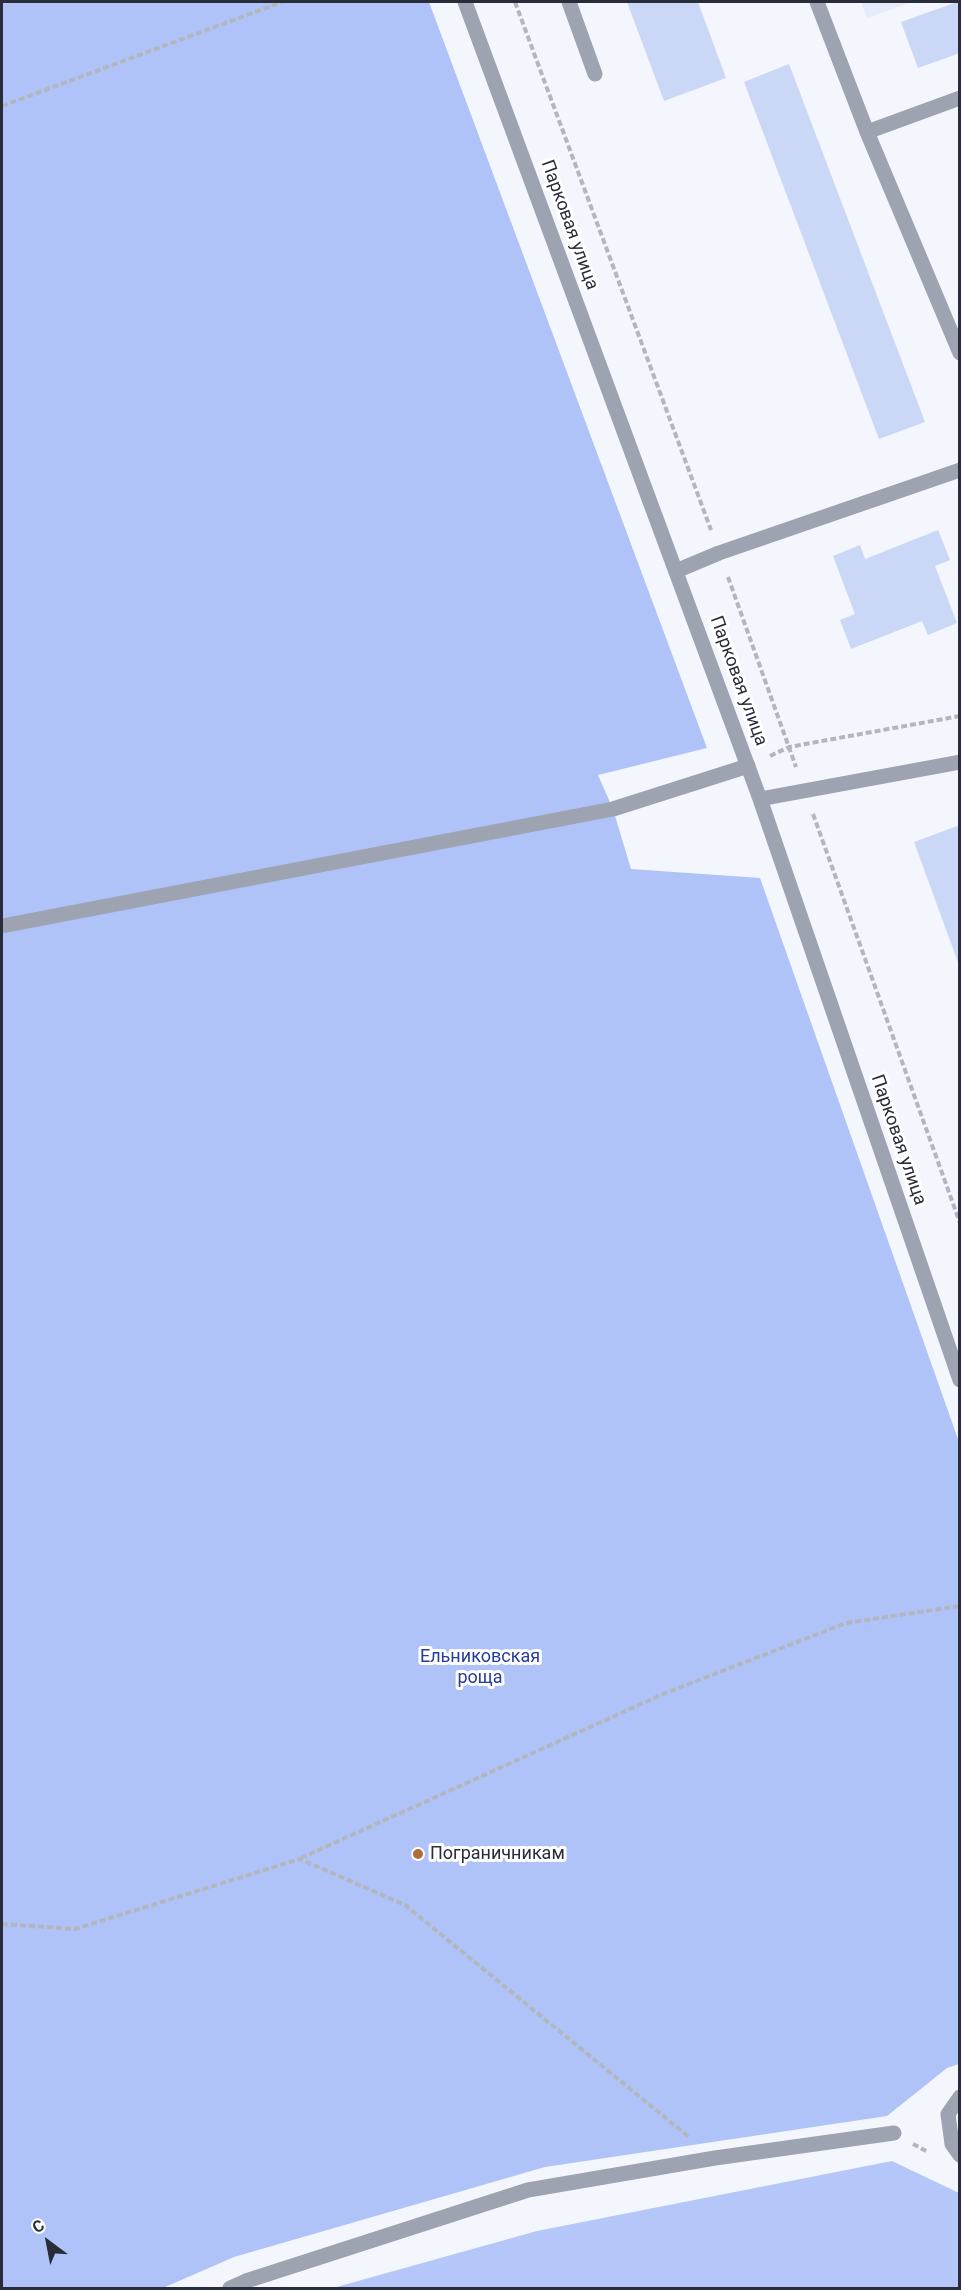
<!DOCTYPE html>
<meta charset="utf-8">
<style>
body{margin:0}
#map{position:relative;width:961px;height:2290px;overflow:hidden;background:#f3f6fc;font-family:Roboto,sans-serif}
canvas{display:block}
.frame{position:absolute;inset:0;border:3px solid #282d39;pointer-events:none}
.north{position:absolute;left:18px;top:2212px;width:60px;height:60px;-webkit-text-stroke:4px #fff;paint-order:stroke;rotate:328deg;font-size:16px;font-weight:700;line-height:24px;text-align:center;color:#282d39}
.north::after{content:'';display:block;margin:auto;width:21px;height:27px;background:#282d39;clip-path:polygon(50% 0,100% 100%,50% 72%,0 100%)}
</style>
<div id="map">
<canvas width="961" height="2290"></canvas>
<div class="frame"></div>
<div class="north">С</div>
</div>
<script>
const ctx = document.querySelector('canvas').getContext('2d');
ctx.lineJoin = 'round';
function fill(path, color) { ctx.fillStyle = color; ctx.fill(path, 'evenodd'); }
const poly = rows => new Path2D(rows.map(r => 'M' + r).join(''));
function trace(path, color, width, dash) { ctx.strokeStyle = color; ctx.lineWidth = width; ctx.lineCap = dash ? 'butt' : 'round'; ctx.setLineDash(dash || []); ctx.stroke(path); }
function drawText(font, color, halo, rows, align = 'center') {
  ctx.font = font + ' Roboto,sans-serif'; ctx.lineWidth = 6; ctx.setLineDash([]); ctx.textBaseline = 'middle'; ctx.strokeStyle = halo; ctx.fillStyle = color; for (const [text, x, y, turn = 0] of rows) {
    ctx.save(); ctx.translate(x, y); ctx.rotate((+turn || 0) * Math.PI / 180); ctx.textAlign = isNaN(turn) ? turn : align; if (halo) ctx.strokeText(text, 0, 0); ctx.fillText(text, 0, 0); ctx.restore();
  }
}
fill(poly([
 [861,2,912,2,867,18]
]), '#e5ebfb');
fill(poly([
 [892,2161,959,2193,959,2288,333,2288,537,2231]
]), '#b5c7f9');
fill(poly([
 [2,2,429,2,707,748,598,775,613,809,631,869,760,878,959,1442,959,2064,947,2068,887,2116,545,2167,234,2257,163,2288,2,2288]
]), '#b0c3f8');
fill(poly([
 [627,2,698,2,726,78,664,101],
 [957,2,960,2,960,53,918,68,901,22],
 [789,64,925,422,879,439,744,82],
 [938,530,950,560,935,566,957,623,928,635,922,621,851,649,840,620,855,614,833,556,860,545,865,559],
 [960,825,960,965,959,965,914,842]
]), '#cbd7f7');
trace(poly([
 [515,2,711,530],
 [2,106,282,2],
 [728,577,796,767],
 [770,756,789,747,960,716],
 [813,814,960,1223],
 [301,1858,663,1694,846,1623,960,1606],
 [2,1924,75,1929,300,1859,405,1905,689,2137],
 [913,2144,928,2152]
]), '#b2b6be', 4, [6, 3]);
trace(poly([
 [569,2,595,74],
 [817,2,867,132],
 [960,98,867,132,960,353],
 [676,571,719,553,960,470],
 [960,2097,948,2114,952,2144,960,2155]
]), '#9ea3b1', 15);
trace(poly([
 [2,926,613,809,748,766],
 [230,2288,246,2281,528,2190,715,2158,894,2133]
]), '#9ea3b1', 15);
trace(poly([
 [465,2,760,799,960,1380],
 [760,799,960,762]
]), '#9ea3b1', 15);
for (const [x, y, r, color] of [
 [418,1854,6,"#ae6e37"]
]) { const dot = new Path2D(); dot.arc(x, y, r, 0, 2 * Math.PI); ctx.fillStyle = color; ctx.fill(dot); trace(dot, '#fff', 2); }
drawText('18px', '#282d39', '#fff', [
 ["Парковая улица",569,225,70],
 ["Парковая улица",738,681,70],
 ["Парковая улица",898,1140,71]
]);
drawText('18px', '#273b9c', '#fff', [
 ["Ельниковская",480,1657],
 ["роща",480,1678]
]);
drawText('18px', '#282d39', '#fff', [
 ["Пограничникам",430,1854]
], 'left');
</script>
